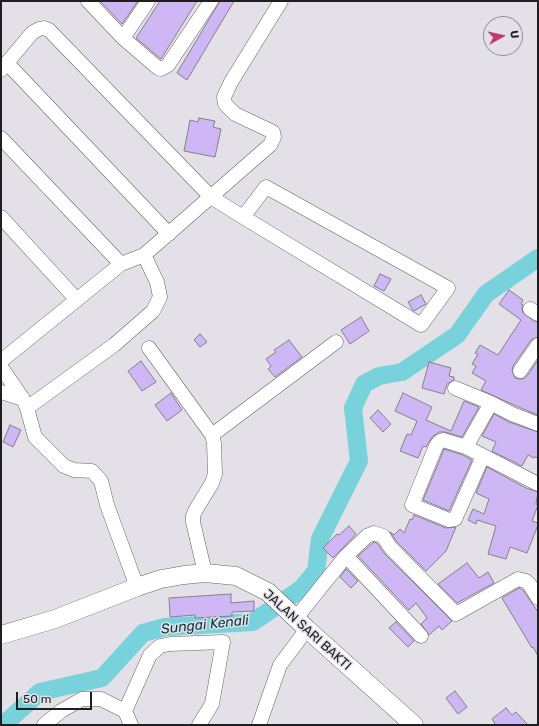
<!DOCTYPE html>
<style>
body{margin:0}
#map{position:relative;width:539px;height:726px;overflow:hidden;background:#e3e0e8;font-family:Rubik,sans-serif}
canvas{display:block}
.frame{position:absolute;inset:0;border:2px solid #1f1e21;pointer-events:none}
.north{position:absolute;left:483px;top:16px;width:40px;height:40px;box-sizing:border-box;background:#e3e0e8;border:1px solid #959298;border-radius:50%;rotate:82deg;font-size:11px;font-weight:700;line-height:16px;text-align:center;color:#1f1e21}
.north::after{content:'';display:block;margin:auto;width:14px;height:18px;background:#c4386b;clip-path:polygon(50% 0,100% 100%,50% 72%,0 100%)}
.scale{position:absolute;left:16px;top:692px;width:76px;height:18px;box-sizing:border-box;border:2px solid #1f1e21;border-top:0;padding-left:5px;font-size:12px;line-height:14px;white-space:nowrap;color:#1f1e21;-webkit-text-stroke:3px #e3e0e8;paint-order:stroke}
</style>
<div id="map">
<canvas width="539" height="726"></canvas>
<div class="frame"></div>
<div class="north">U</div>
<div class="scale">50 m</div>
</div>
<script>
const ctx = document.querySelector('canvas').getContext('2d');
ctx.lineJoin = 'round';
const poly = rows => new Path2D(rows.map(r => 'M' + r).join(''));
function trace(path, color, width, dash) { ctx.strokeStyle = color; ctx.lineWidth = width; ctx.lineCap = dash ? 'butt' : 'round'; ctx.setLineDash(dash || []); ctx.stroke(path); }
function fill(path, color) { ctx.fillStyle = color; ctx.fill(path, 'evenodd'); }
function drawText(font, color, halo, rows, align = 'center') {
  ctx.font = font + ' Rubik,sans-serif'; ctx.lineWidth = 3; ctx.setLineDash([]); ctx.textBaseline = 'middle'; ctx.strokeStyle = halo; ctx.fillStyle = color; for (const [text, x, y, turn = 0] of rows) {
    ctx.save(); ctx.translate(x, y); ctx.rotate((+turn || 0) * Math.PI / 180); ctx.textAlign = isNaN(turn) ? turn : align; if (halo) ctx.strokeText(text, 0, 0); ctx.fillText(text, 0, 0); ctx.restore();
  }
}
trace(poly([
 [3,725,40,692,102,678,143,633,165,627,253,622,301,589,316,571,320,539,359,461,353,408,364,384,379,376,402,372,457,335,486,294,538,258]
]), '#77d2dc', 18);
const building = poly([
 [100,1,138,1,122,24,100,1],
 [160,1,197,1,161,59,136,38,160,1],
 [220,1,234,1,187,80,177,73,220,1],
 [199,118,215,121,213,127,221,129,215,157,184,151,190,120,198,122,199,118],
 [380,274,391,279,384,291,374,286,380,274],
 [509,290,523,300,521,304,523,305,522,309,523,313,534,321,538,322,538,337,531,340,513,366,512,371,515,378,519,379,523,379,527,376,538,360,538,415,516,406,481,390,486,381,472,373,476,366,472,364,478,354,475,353,480,345,498,355,521,320,499,304,509,290],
 [421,295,426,304,414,311,412,309,408,302,421,295],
 [361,317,369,331,350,344,341,330,361,317],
 [200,334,207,342,200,347,194,340,200,334],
 [289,340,302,357,275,377,268,369,271,366,266,359,276,352,274,350,289,340],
 [141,361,156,382,142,391,128,371,141,361],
 [429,362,451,368,449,376,454,377,454,380,447,384,444,394,422,388,429,362],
 [171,393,182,410,167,421,155,405,171,393],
 [403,393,432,407,426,420,451,431,464,401,479,407,462,437,445,432,439,432,432,437,426,447,423,446,418,458,400,451,407,434,411,435,417,421,395,411,403,393],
 [378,410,391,424,383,432,370,418,378,410],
 [494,414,509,422,538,432,538,458,535,457,534,458,528,455,522,466,492,451,496,442,482,436,494,414],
 [10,425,21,430,13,447,3,442,10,425],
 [444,449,463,455,472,460,449,511,423,500,444,449],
 [487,467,526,488,538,492,536,504,538,505,532,521,538,523,538,525,527,553,510,547,506,559,488,554,496,526,477,520,476,524,468,520,473,509,484,514,489,499,476,493,487,467],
 [414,515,446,528,456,527,446,551,426,571,397,542,390,532,394,535,400,529,404,533,410,519,412,520,414,515],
 [349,526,356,534,333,558,323,548,337,534,339,535,349,526],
 [374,542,377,543,384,553,452,621,442,630,439,626,429,635,421,624,427,618,416,603,409,610,358,556,374,542],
 [467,563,479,578,488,572,494,583,457,603,438,584,467,563],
 [346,569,358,581,351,588,340,577,346,569],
 [519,588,523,590,538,612,538,656,533,647,532,648,502,598,519,588],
 [231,594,231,603,254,601,254,611,232,612,232,616,195,618,195,615,170,617,169,598,231,594],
 [396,622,414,641,408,647,389,628,396,622],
 [455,691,467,707,458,714,446,698,455,691],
 [506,708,512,715,516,712,528,725,496,725,492,719,506,708]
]);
fill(building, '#ceb7f4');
trace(building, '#838187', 1);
const minor = poly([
 [88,1,123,38,158,68,161,69,168,65,211,1],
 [123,38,148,1],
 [7,63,169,234],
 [1,70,32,33,39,29,44,28,49,30,211,197,243,217,421,325,448,288,266,187,243,217],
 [1,138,121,264],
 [1,217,77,300],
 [530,309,538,314],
 [149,348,212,435,214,443,215,474,212,483,195,511,193,516,193,522,205,573],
 [1,361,121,264,144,255,270,145,274,137,273,132,235,114,225,104,224,97,231,82,281,1],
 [1,367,23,399],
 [520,371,538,345],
 [455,388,491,403,512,414,538,424],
 [1,392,23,399,27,408,35,437,64,466,74,470,92,471,101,481,107,505,137,587],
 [27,408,114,345,153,311,160,297,157,282,144,255],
 [212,435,336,342],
 [466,447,491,403],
 [483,456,455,519,449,520,412,505,436,446,439,442,443,440,466,447,538,484],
 [346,556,421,636],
 [296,618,346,556,367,536,374,533,383,536,390,547,456,614,518,579,526,581,530,585,538,598],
 [125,711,150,655,160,646,170,644,223,642,212,704,199,725],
 [44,725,61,711,82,699,101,699,125,711,131,725],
 [259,725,280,665,307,629]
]);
const major = poly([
 [1,635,55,619,137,587,161,579,184,575,205,573,236,576,268,592,307,629,414,725]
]);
trace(minor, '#656369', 15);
trace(major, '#656369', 19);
trace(minor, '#fff', 14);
trace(major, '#fff', 18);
drawText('13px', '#1f1e21', '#e3e0e8', [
 ["JALAN SARI BAKTI",307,630,42]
]);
drawText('italic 14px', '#073539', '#e3e0e8', [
 ["Sungai Kenali",205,625,-6]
]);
</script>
